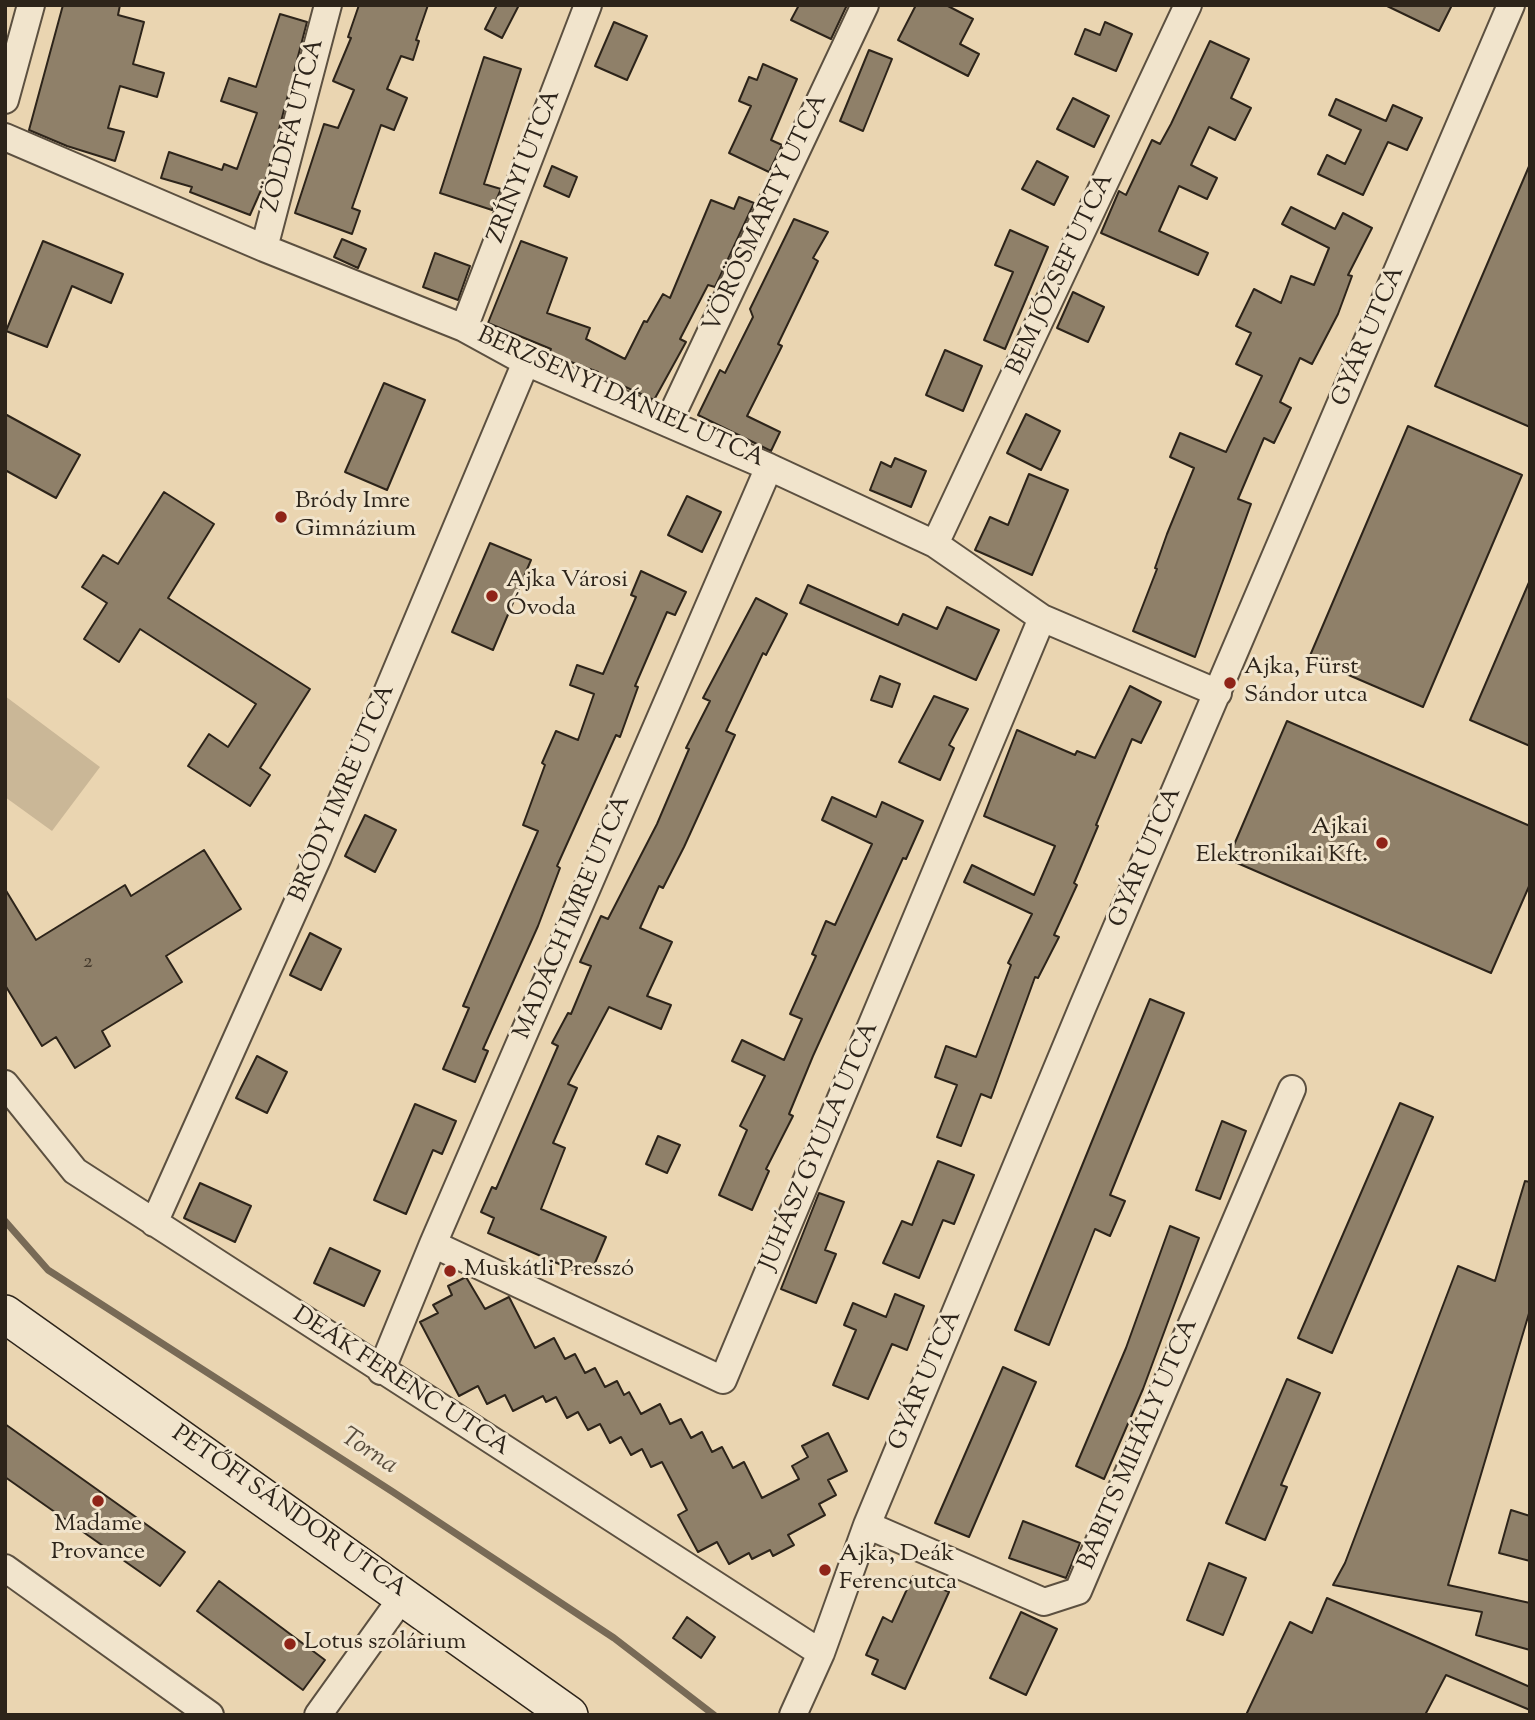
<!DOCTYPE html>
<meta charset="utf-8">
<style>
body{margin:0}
#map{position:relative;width:1535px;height:1720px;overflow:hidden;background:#ead5b1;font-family:"Sorts Mill Goudy",serif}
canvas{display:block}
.frame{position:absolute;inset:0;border:7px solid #2d241a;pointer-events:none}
</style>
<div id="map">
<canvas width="1535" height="1720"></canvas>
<div class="frame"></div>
</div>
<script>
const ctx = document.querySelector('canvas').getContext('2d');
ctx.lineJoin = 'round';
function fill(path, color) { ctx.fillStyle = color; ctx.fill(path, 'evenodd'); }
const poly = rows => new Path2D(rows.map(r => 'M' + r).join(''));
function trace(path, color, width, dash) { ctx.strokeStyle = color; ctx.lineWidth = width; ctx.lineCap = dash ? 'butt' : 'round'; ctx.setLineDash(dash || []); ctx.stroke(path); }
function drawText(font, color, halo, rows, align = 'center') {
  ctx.font = font + ' "Sorts Mill Goudy",serif'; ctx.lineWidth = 6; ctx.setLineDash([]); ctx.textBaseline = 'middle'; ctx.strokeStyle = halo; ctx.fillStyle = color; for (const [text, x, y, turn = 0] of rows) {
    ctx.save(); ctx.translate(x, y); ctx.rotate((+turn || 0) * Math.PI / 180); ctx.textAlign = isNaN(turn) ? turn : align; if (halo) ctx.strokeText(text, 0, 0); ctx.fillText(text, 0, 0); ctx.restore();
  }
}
fill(poly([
 [5,696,100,767,52,831,5,797]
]), '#cab797');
trace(poly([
 [5,1221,48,1270,393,1492,614,1638,714,1715]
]), '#786a56', 7);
const building = poly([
 [63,5,120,5,118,15,144,22,133,64,164,73,157,97,120,86,108,128,124,132,115,161,67,146,29,130,63,5],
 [359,5,428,5,416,40,419,41,413,60,401,56,387,89,407,98,394,130,381,125,352,208,360,211,352,234,295,213,324,124,338,128,354,90,333,81,351,38,348,37,359,5],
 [497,5,519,5,502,38,485,29,497,5],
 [799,5,847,5,831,39,791,20,799,5],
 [916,5,946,5,973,19,960,44,979,54,968,76,898,40,916,5],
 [1385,5,1452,5,1439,31,1385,5],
 [280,14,307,22,266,179,250,215,190,192,192,187,161,178,169,152,222,170,224,164,237,169,257,113,221,101,229,78,256,87,280,14],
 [614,22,647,36,627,80,595,66,614,22],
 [1105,22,1132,34,1116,71,1075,54,1085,29,1100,35,1105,22],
 [1210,41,1249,59,1231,98,1251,108,1235,140,1209,127,1191,165,1217,178,1207,199,1179,186,1159,231,1208,253,1198,275,1101,233,1119,191,1126,195,1152,140,1160,144,1171,124,1210,41],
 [869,50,892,59,863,131,840,121,869,50],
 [484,57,521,69,484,184,501,189,492,210,440,193,484,57],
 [763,64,797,79,771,140,782,145,769,172,729,153,751,106,739,101,749,77,757,80,763,64],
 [1073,98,1109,116,1094,147,1057,129,1073,98],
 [1336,99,1386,121,1393,105,1422,118,1407,150,1388,142,1363,195,1318,174,1327,155,1345,164,1361,130,1329,115,1336,99],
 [1037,161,1068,177,1054,205,1022,189,1037,161],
 [1530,164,1530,427,1435,386,1530,164],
 [552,166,577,177,569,197,544,186,552,166],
 [739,197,754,203,715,287,708,285,680,339,686,342,654,400,597,374,598,372,549,354,551,349,488,323,521,241,567,258,547,313,590,328,586,339,625,359,644,321,647,322,663,294,670,298,711,200,734,209,739,197],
 [1291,207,1335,229,1343,213,1372,228,1348,275,1352,276,1338,314,1312,364,1300,358,1280,402,1291,408,1274,443,1264,438,1238,499,1251,504,1195,657,1133,631,1157,569,1155,568,1167,534,1194,468,1170,457,1180,433,1226,452,1262,376,1236,364,1251,333,1236,326,1254,289,1281,303,1291,276,1314,285,1329,248,1282,224,1291,207],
 [794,219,828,232,813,258,818,261,778,344,782,346,747,416,780,432,771,451,698,415,720,370,725,373,753,317,750,309,794,219],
 [1010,230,1048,247,1005,349,984,340,1013,272,995,265,1010,230],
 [342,239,366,249,358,268,334,257,342,239],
 [43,241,123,274,111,303,72,286,47,347,6,331,43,241],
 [435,253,470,266,458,300,423,287,435,253],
 [1073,292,1104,307,1088,342,1057,328,1073,292],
 [945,350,982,366,963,411,926,395,945,350],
 [384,383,425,400,387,490,345,472,384,383],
 [5,414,80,455,56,498,5,470,5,414],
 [1026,414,1060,431,1041,470,1007,453,1026,414],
 [1408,426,1522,475,1423,707,1309,658,1408,426],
 [895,458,926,471,911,507,870,490,881,462,891,467,895,458],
 [1029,474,1068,490,1032,575,975,550,990,517,1008,525,1029,474],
 [164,492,214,524,168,598,310,689,260,768,270,775,250,806,188,766,209,734,228,747,256,704,140,629,119,662,84,639,107,603,82,587,103,555,118,564,164,492],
 [687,496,721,512,702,552,668,535,687,496],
 [490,543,531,560,493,650,452,632,490,543],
 [641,571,686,592,675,615,667,612,635,686,638,687,620,737,616,735,557,866,560,868,538,926,483,1049,488,1051,475,1082,443,1069,469,1008,463,1006,538,831,523,825,545,765,542,763,556,731,578,740,594,694,570,685,577,665,603,674,636,597,631,595,641,571],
 [1530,580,1530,746,1470,720,1530,580],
 [808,585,898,625,903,614,937,629,947,607,999,630,976,680,800,603,808,585],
 [756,598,787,614,766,655,763,653,726,731,735,735,684,847,663,888,659,886,640,928,672,942,647,996,671,1005,661,1029,609,1007,568,1084,577,1088,553,1143,565,1148,541,1209,606,1237,589,1277,488,1233,494,1218,481,1212,492,1187,496,1189,558,1046,552,1043,568,1013,571,1014,591,966,580,962,601,916,608,919,657,824,689,749,686,748,710,701,703,698,756,598],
 [880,676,900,684,892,707,871,700,880,676],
 [1130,686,1161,702,1141,743,1132,739,1096,825,1098,826,1074,883,1077,885,1054,935,1059,937,1038,978,1035,977,991,1098,981,1094,961,1146,937,1137,957,1085,935,1077,946,1046,976,1057,1011,965,1008,963,1032,914,964,882,972,865,1034,895,1055,846,984,816,1017,730,1075,755,1077,751,1095,758,1130,686],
 [934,696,968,709,949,745,954,748,940,780,899,762,934,696],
 [1287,721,1530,826,1530,884,1491,973,1228,859,1287,721],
 [832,797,876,817,882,802,923,821,906,859,903,858,813,1056,789,1114,793,1116,766,1169,769,1171,752,1210,719,1195,747,1130,740,1126,765,1076,732,1061,742,1040,784,1060,802,1019,790,1014,816,956,812,954,826,921,835,925,872,844,822,820,832,797],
 [365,815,396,830,375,872,345,856,365,815],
 [204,850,241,909,166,956,182,982,102,1031,110,1046,75,1068,56,1037,42,1046,5,985,5,889,36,940,125,885,131,896,204,850],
 [310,933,341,949,321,990,290,975,310,933],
 [1150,999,1184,1013,1110,1195,1125,1201,1110,1236,1095,1229,1049,1345,1015,1330,1150,999],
 [257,1056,287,1072,267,1113,236,1098,257,1056],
 [1400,1103,1433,1117,1332,1353,1298,1338,1400,1103],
 [415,1104,456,1121,442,1154,433,1150,406,1214,374,1200,415,1104],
 [1222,1121,1246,1131,1220,1199,1196,1190,1222,1121],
 [658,1136,680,1145,667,1173,646,1164,658,1136],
 [938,1161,974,1175,954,1224,943,1220,919,1278,883,1263,902,1221,912,1225,938,1161],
 [1525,1181,1530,1182,1530,1310,1448,1585,1530,1603,1530,1650,1476,1635,1482,1612,1333,1585,1345,1563,1458,1266,1495,1281,1525,1181],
 [200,1183,251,1206,235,1242,184,1218,200,1183],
 [819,1193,844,1202,825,1250,836,1254,816,1303,781,1289,819,1193],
 [1170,1226,1199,1238,1143,1389,1104,1479,1076,1466,1126,1348,1170,1226],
 [330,1248,380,1271,364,1306,314,1283,330,1248],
 [466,1277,485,1309,509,1297,535,1348,554,1338,565,1359,575,1354,585,1373,595,1368,605,1387,617,1381,624,1395,629,1392,641,1414,660,1404,670,1424,681,1419,691,1438,702,1432,712,1452,722,1447,733,1468,744,1462,762,1498,799,1479,792,1466,808,1457,802,1446,828,1433,847,1471,828,1480,836,1495,819,1504,825,1515,788,1535,794,1545,773,1556,770,1550,752,1559,749,1553,729,1564,717,1542,698,1552,678,1515,687,1510,662,1462,651,1467,642,1449,631,1455,621,1437,610,1443,600,1424,588,1430,578,1412,567,1418,556,1397,546,1402,543,1396,513,1411,505,1395,487,1404,478,1386,459,1396,420,1322,438,1313,433,1305,452,1295,448,1286,466,1277],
 [895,1294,924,1306,907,1350,892,1344,868,1399,833,1385,856,1330,844,1325,853,1303,886,1317,895,1294],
 [1003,1367,1036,1382,969,1537,935,1523,1003,1367],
 [1287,1379,1320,1393,1281,1485,1287,1487,1265,1540,1226,1523,1287,1379],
 [5,1424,185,1552,160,1586,5,1477,5,1424],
 [1511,1510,1530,1516,1530,1561,1499,1553,1511,1510],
 [1023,1521,1080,1543,1066,1578,1009,1558,1023,1521],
 [1209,1563,1246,1578,1223,1635,1187,1620,1209,1563],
 [913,1576,949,1592,905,1689,872,1674,878,1660,866,1655,883,1617,892,1622,913,1576],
 [219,1581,325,1660,303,1690,197,1611,219,1581],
 [1327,1598,1530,1687,1530,1710,1446,1675,1425,1715,1246,1715,1290,1622,1312,1633,1327,1598],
 [1021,1612,1057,1629,1026,1695,990,1678,1021,1612],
 [687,1617,715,1637,701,1658,673,1638,687,1617]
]);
fill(building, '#8f8069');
trace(building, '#2d241a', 2);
const street = poly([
 [5,100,31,5],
 [5,137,264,248,464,328,526,362,769,467,935,544,1042,618,1218,693],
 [264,248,328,5],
 [464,328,588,5],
 [668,423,865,5],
 [935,544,1188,5],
 [5,1084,75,1171,821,1653],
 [154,1223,318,857,526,362],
 [433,1244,723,1380,1042,618],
 [381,1371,433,1244,769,467],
 [867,1525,1044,1602,1078,1591,1292,1089],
 [5,1568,210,1715],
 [318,1715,404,1595],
 [793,1715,821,1653,867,1525,1083,1006,1511,5]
]);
const secondary = poly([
 [5,1314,569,1715]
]);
trace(street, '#5c5040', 30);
trace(secondary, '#2d241a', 40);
trace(street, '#f1e4cc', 26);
trace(secondary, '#f1e4cc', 37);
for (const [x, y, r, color] of [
 [281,517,7,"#8f2418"],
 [492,596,7,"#8f2418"],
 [1230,683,7,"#8f2418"],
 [1382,843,7,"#8f2418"],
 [450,1271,7,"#8f2418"],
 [98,1501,7,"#8f2418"],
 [825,1570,7,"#8f2418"],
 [290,1644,7,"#8f2418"]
]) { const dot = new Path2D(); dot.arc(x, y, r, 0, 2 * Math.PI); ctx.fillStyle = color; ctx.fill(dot); trace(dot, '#f1e4cc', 2.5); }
drawText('21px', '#463b2e', null, [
 ["2",88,963]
]);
drawText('24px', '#2d241a', '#f1e4cc', [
 ["ZÖLDFA UTCA",295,126,-75],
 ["ZRÍNYI UTCA",526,167,-69],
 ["VÖRÖSMARTY UTCA",767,214,-65],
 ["BEM JÓZSEF UTCA",1062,275,-65],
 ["GYÁR UTCA",1370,337,-67],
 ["BERZSENYI DÁNIEL UTCA",620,399,24],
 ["BRÓDY IMRE UTCA",344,794,-67],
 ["GYÁR UTCA",1147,858,-67],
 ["MADÁCH IMRE UTCA",574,918,-67],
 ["JUHÁSZ GYULA UTCA",821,1147,-67],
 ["GYÁR UTCA",927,1381,-67],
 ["DEÁK FERENC UTCA",400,1383,33],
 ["BABITS MIHÁLY UTCA",1140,1445,-67],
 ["PETŐFI SÁNDOR UTCA",288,1513,35]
]);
drawText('24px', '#2d241a', '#f1e4cc', [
 ["Bródy Imre",295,503],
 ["Gimnázium",295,531],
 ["Ajka Városi",506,582],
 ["Óvoda",506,610],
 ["Ajka, Fürst",1244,669],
 ["Sándor utca",1244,697],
 ["Ajkai",1368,829,"right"],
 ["Elektronikai Kft.",1368,857,"right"],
 ["Muskátli Presszó",464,1271],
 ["Madame",98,1526,"center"],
 ["Provance",98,1554,"center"],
 ["Ajka, Deák",839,1556],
 ["Ferenc utca",839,1584],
 ["Lotus szolárium",304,1644]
], 'left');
drawText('italic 26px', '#594d3d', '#f1e4cc', [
 ["Torna",368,1453,33]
]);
</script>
